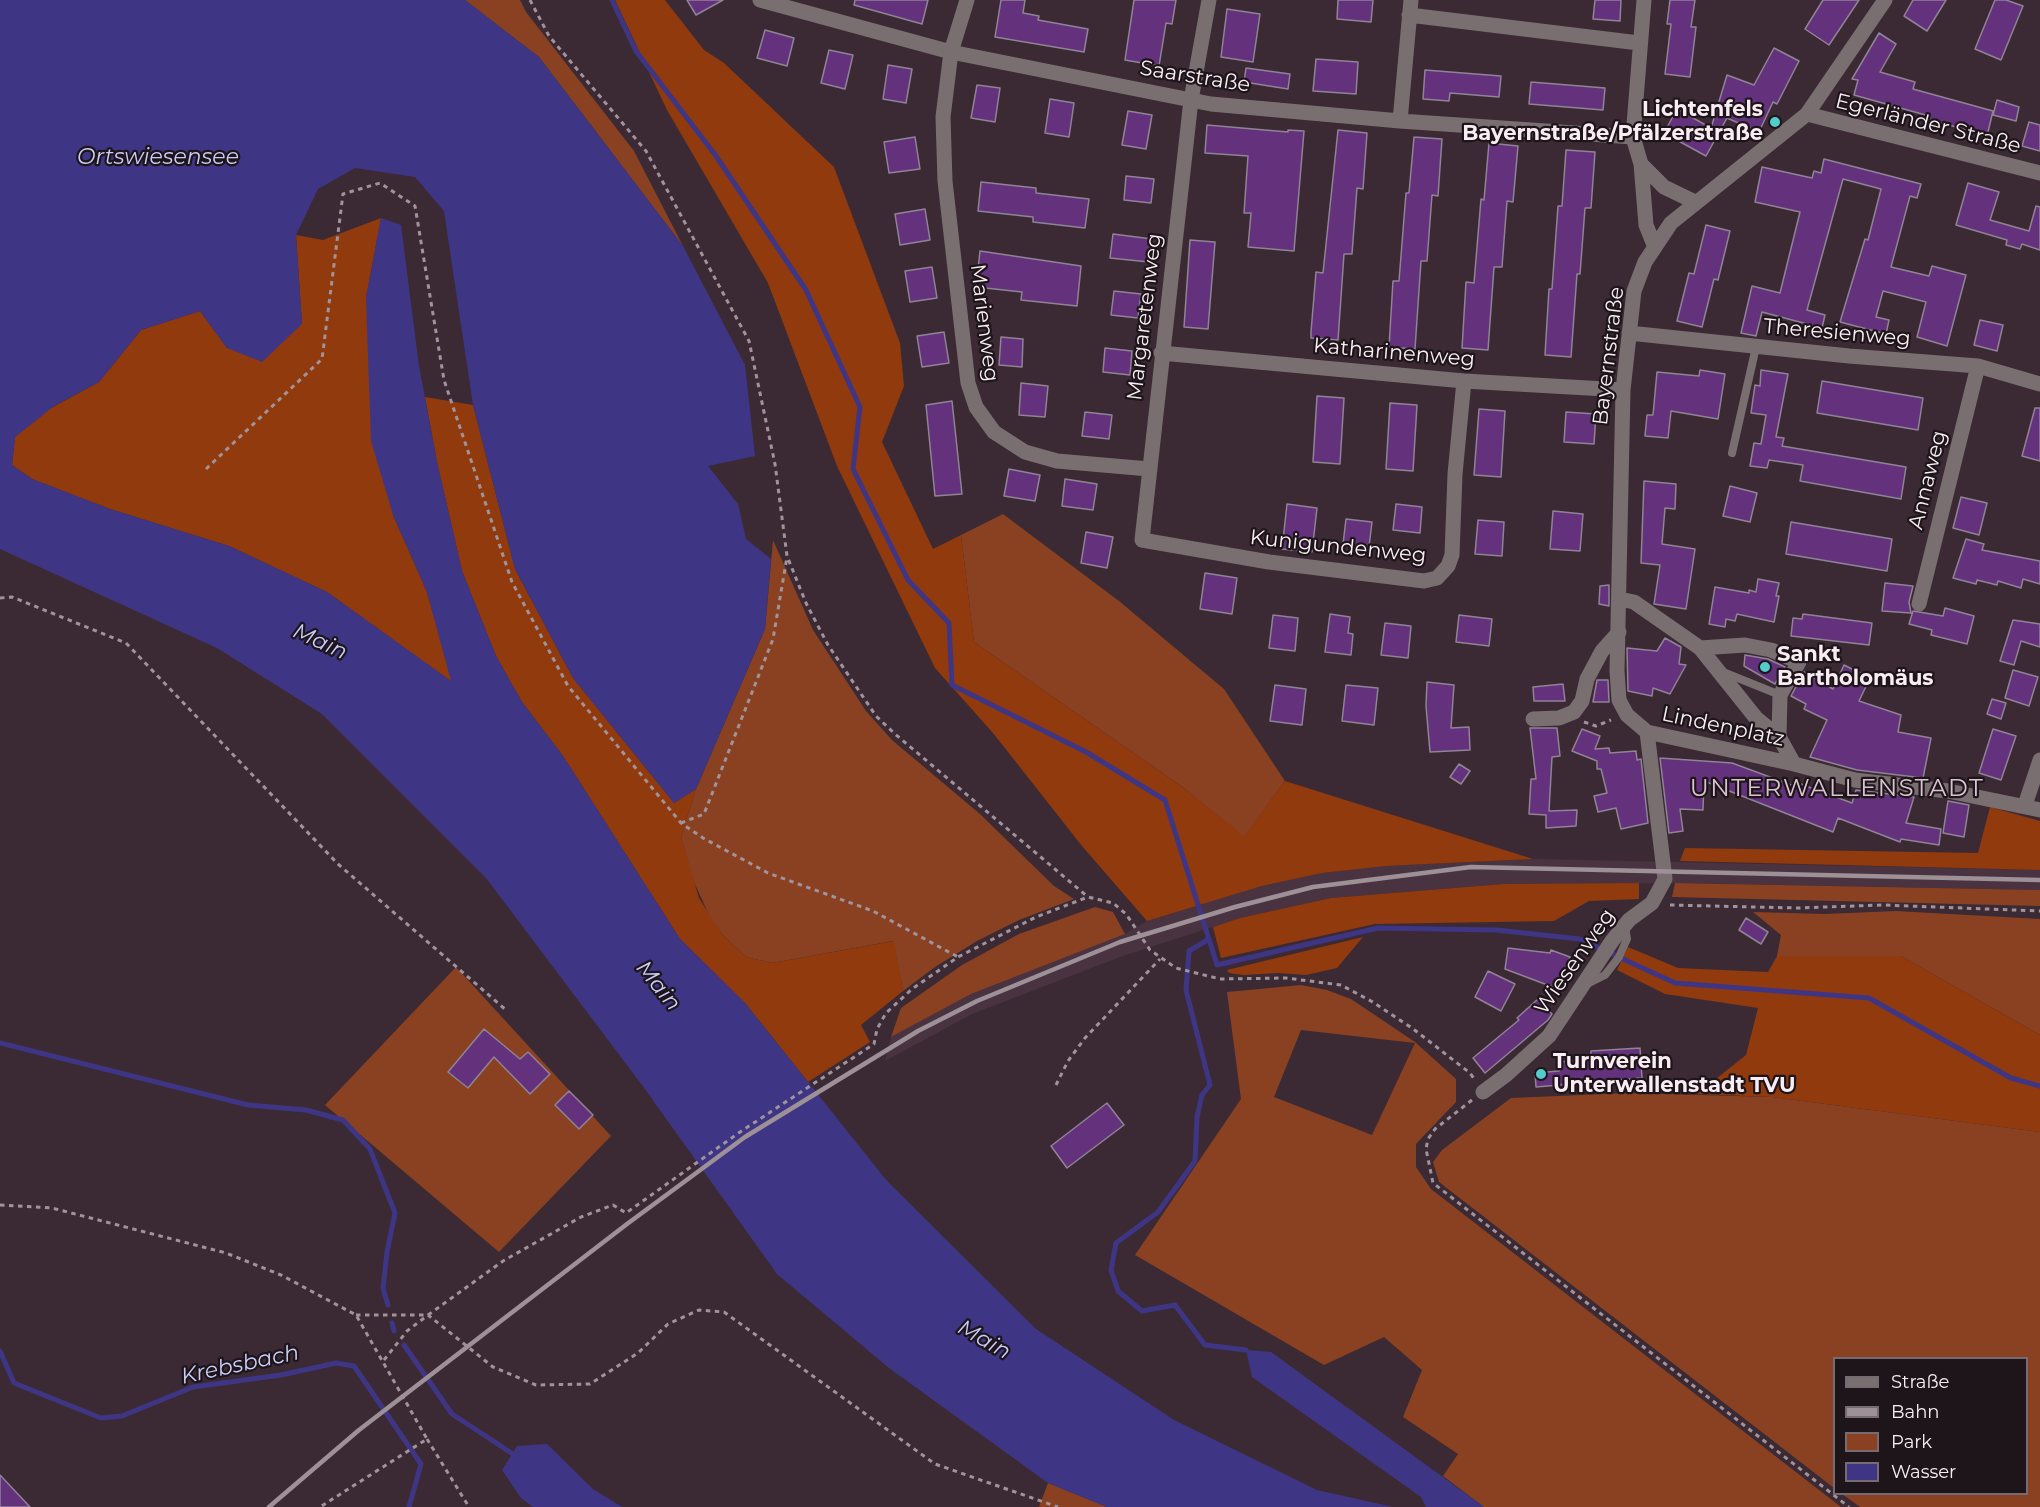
<!DOCTYPE html>
<meta charset="utf-8">
<style>
body{margin:0}
#map{position:relative;width:2040px;height:1507px;overflow:hidden;background:#3b2a34;font-family:Montserrat,sans-serif}
canvas{display:block}
.legend{position:absolute;left:1833px;top:1357px;width:195px;height:138px;box-sizing:border-box;background:#1d151a;border:2px solid #756b71;margin:0;padding:8px 10px;list-style:none;font-size:18px;color:#f9edf3}
.legend li{display:flex;align-items:center;gap:12px;height:30px}
.legend b{width:30px;border:2px solid #756b71}
</style>
<div id="map">
<canvas width="2040" height="1507"></canvas>
<ul class="legend">
<li><b style="height:8px;background:#7a6f70"></b>Straße</li>
<li><b style="height:8px;background:#9e9097"></b>Bahn</li>
<li><b style="height:16px;background:#894121"></b>Park</li>
<li><b style="height:16px;background:#3e3685"></b>Wasser</li>
</ul>
</div>
<script>
const ctx = document.querySelector('canvas').getContext('2d');
ctx.lineJoin = 'round';
function fill(path, color) { ctx.fillStyle = color; ctx.fill(path, 'evenodd'); }
const poly = rows => new Path2D(rows.map(r => 'M' + r).join(''));
function trace(path, color, width, dash) { ctx.strokeStyle = color; ctx.lineWidth = width; ctx.lineCap = dash ? 'butt' : 'round'; ctx.setLineDash(dash || []); ctx.stroke(path); }
function drawText(font, color, halo, rows, align = 'center') {
  ctx.font = font + ' Montserrat,sans-serif'; ctx.lineWidth = 4.5; ctx.setLineDash([]); ctx.textBaseline = 'middle'; ctx.strokeStyle = halo; ctx.fillStyle = color; for (const [text, x, y, turn = 0] of rows) {
    ctx.save(); ctx.translate(x, y); ctx.rotate((+turn || 0) * Math.PI / 180); ctx.textAlign = isNaN(turn) ? turn : align; if (halo) ctx.strokeText(text, 0, 0); ctx.fillText(text, 0, 0); ctx.restore();
  }
}
fill(poly([
 [1533,859,2040,870,2040,890,1690,883,1503,884,1331,898,1240,918,1120,957,972,1014,885,1061,891,1037,971,994,1125,934,1147,921,1262,886,1322,873,1386,866]
]), '#4a3340');
fill(poly([
 [465,0,520,0,526,12,634,151,683,246,539,57],
 [1003,514,1119,601,1224,689,1285,781,1244,837,1181,786,974,642,961,535],
 [773,540,813,630,866,711,892,740,980,814,1054,886,1074,899,1019,920,977,941,935,967,903,991,893,941,772,963,746,957,722,934,711,919,692,878,681,837,696,789,765,629],
 [1675,883,2040,890,2040,906,1672,897],
 [1095,907,1113,912,1125,934,971,994,891,1037,901,1008,962,965,1019,934],
 [1896,911,2040,919,2040,1035,1901,956,1777,956,1781,935,1753,912,1825,914],
 [456,967,611,1136,499,1252,325,1105],
 [1301,985,1327,990,1351,999,1415,1042,1456,1079,1456,1102,1416,1144,1416,1167,1431,1189,1841,1507,1484,1507,1443,1476,1458,1454,1403,1417,1422,1370,1384,1337,1324,1365,1135,1255,1241,1099,1227,992],
 [1301,1030,1415,1043,1372,1135,1274,1097],
 [1629,1093,1772,1097,2040,1132,2040,1507,1860,1507,1842,1494,2026,1494,2026,1358,1834,1358,1834,1488,1439,1182,1433,1162,1442,1150,1511,1098],
 [1048,1483,1107,1507,1039,1507]
]), '#894121');
fill(poly([
 [615,0,665,0,704,50,724,63,834,167,900,343,904,386,882,442,933,549,961,535,974,642,1181,786,1244,836,1285,781,1533,859,1386,866,1322,873,1262,886,1147,921,1082,846,993,733,935,668,837,466,768,283,667,110],
 [381,218,366,298,393,515,427,592,452,682,327,592,229,546,110,509,32,479,12,465,15,437,51,408,99,382,141,330,200,311,227,348,302,324,296,235,323,240],
 [425,397,473,405,515,569,573,678,674,803,696,789,681,837,699,898,722,934,746,957,772,963,894,941,903,991,861,1025,870,1042,808,1082,745,1003,680,939,563,756,522,702,496,656,462,571,437,462],
 [1990,807,2040,821,2040,870,1680,861,1685,848,1978,853],
 [1639,883,1639,899,1589,901,1554,921,1375,924,1221,958,1213,927,1240,918,1331,898,1503,884],
 [1363,937,1337,968,1306,975,1278,973,1244,975,1229,973,1227,970],
 [1628,947,1678,968,1768,972,1777,956,1901,956,2040,1035,2040,1132,1772,1097,1697,1094,1746,1055,1758,1008,1665,994,1617,970]
]), '#903a0d');
fill(poly([
 [0,0,465,0,539,57,683,246,745,365,755,456,708,466,738,504,746,539,771,559,765,629,696,789,674,803,573,678,515,569,473,405,444,211,415,177,355,168,318,189,296,235,302,324,262,362,227,348,200,311,141,330,99,382,54,406,15,437,12,465,32,479,110,509,229,546,327,592,451,681,427,592,393,515,371,441,366,298,381,218,401,225,419,366,437,462,462,571,496,656,522,702,563,756,680,939,745,1003,887,1181,1036,1329,1174,1420,1317,1490,1393,1507,1107,1507,1048,1483,889,1368,777,1274,642,1085,486,878,322,714,217,648,0,549],
 [1246,1350,1271,1352,1484,1507,1426,1507,1421,1497,1252,1377],
 [547,1444,593,1489,622,1507,533,1507,521,1498,502,1470,517,1446]
]), '#3e3685');
trace(poly([
 [612,0,636,51,716,156,806,290,860,407,853,469,908,580,949,623,952,685,1086,752,1165,800,1217,965,1378,928,1496,930,1580,939,1675,983,1869,998,2011,1078,2040,1086],
 [1209,939,1189,951,1186,990,1210,1085,1202,1095,1197,1117,1195,1161,1158,1212,1116,1243,1111,1270,1118,1291,1142,1311,1175,1305,1205,1345,1246,1350],
 [0,1043,248,1105,306,1110,343,1120,370,1149,395,1213,387,1252,383,1288,388,1305],
 [392,1323,394,1331],
 [404,1345,452,1414,516,1456],
 [0,1351,14,1383,101,1418,122,1416,193,1387,281,1375,336,1363,354,1366,421,1464,409,1507]
]), '#3e3685', 5);
const building = poly([
 [687,0,723,0,696,15,687,0],
 [855,0,928,0,922,24,854,5,855,0],
 [1001,0,1025,0,1023,13,1039,16,1038,20,1088,29,1084,52,995,37,1001,0],
 [1134,0,1176,0,1172,24,1166,23,1159,66,1125,60,1134,0],
 [1338,0,1373,0,1371,22,1337,19,1338,0],
 [1595,0,1621,0,1620,21,1593,19,1595,0],
 [1670,0,1695,0,1691,27,1696,27,1690,77,1665,74,1671,24,1667,24,1670,0],
 [1823,0,1859,0,1829,45,1805,29,1823,0],
 [1913,0,1946,0,1927,31,1904,16,1913,0],
 [1995,0,2006,0,2023,6,2001,60,1975,49,1995,0],
 [1227,9,1260,14,1253,62,1221,57,1227,9],
 [765,30,794,38,787,66,757,58,765,30],
 [1879,33,1896,44,1880,72,1915,82,1913,89,1993,111,1987,136,1928,119,1929,116,1854,95,1858,80,1852,79,1879,33],
 [1774,48,1799,61,1777,104,1773,102,1759,132,1727,118,1706,156,1664,133,1677,109,1711,128,1727,75,1754,85,1774,48],
 [829,50,853,55,845,89,821,83,829,50],
 [1316,59,1358,62,1356,94,1313,91,1316,59],
 [888,65,912,69,906,103,883,99,888,65],
 [1246,68,1290,74,1288,89,1244,82,1246,68],
 [1425,70,1501,76,1499,97,1450,93,1449,101,1423,99,1425,70],
 [1531,82,1605,88,1603,110,1529,104,1531,82],
 [977,85,1000,88,995,122,971,118,977,85],
 [1050,99,1074,103,1069,137,1045,133,1050,99],
 [1997,100,2019,107,2016,121,1993,115,1997,100],
 [1128,111,1152,115,1146,149,1122,145,1128,111],
 [2029,122,2040,125,2040,151,2022,146,2029,122],
 [1207,125,1288,132,1288,130,1304,131,1294,251,1248,247,1251,213,1244,213,1248,156,1205,153,1207,125],
 [1338,130,1367,133,1363,189,1357,188,1352,254,1344,254,1338,340,1311,338,1311,332,1316,272,1323,273,1338,130],
 [915,137,920,169,889,173,884,142,915,137],
 [1414,137,1442,139,1438,196,1432,195,1427,261,1421,261,1415,349,1389,347,1393,281,1399,281,1406,193,1409,193,1414,137],
 [1489,143,1518,146,1513,202,1507,201,1502,267,1494,267,1488,350,1462,348,1466,282,1474,283,1481,199,1484,200,1489,143],
 [1566,150,1595,152,1591,208,1585,208,1580,274,1577,274,1571,357,1545,355,1549,289,1552,289,1558,206,1562,206,1566,150],
 [1824,159,1921,184,1917,198,1910,196,1891,267,1929,276,1932,266,1966,275,1947,346,1917,337,1926,302,1883,291,1876,317,1889,320,1886,334,1840,322,1865,239,1868,240,1881,189,1843,179,1807,310,1825,315,1822,328,1762,312,1756,336,1741,333,1752,286,1780,293,1800,212,1755,202,1762,167,1812,178,1814,171,1821,173,1824,159],
 [1126,176,1154,179,1151,203,1124,200,1126,176],
 [981,182,1036,188,1036,193,1089,199,1085,228,1033,222,1033,217,978,211,981,182],
 [1968,183,1999,192,1990,220,2029,231,2036,206,2040,207,2040,250,2022,244,2020,249,2006,245,2007,240,1956,225,1968,183],
 [925,209,930,240,900,245,895,214,925,209],
 [1706,225,1730,231,1718,280,1714,279,1702,327,1677,321,1689,273,1694,274,1706,225],
 [1113,234,1152,239,1149,262,1110,258,1113,234],
 [1190,240,1215,242,1208,329,1184,327,1190,240],
 [980,251,1081,266,1077,306,1021,300,1022,292,976,287,980,251],
 [932,267,937,298,910,302,905,271,932,267],
 [1114,291,1141,294,1138,318,1111,315,1114,291],
 [1980,320,2003,325,1997,351,1974,345,1980,320],
 [944,332,949,363,922,367,917,336,944,332],
 [1001,337,1023,339,1022,367,999,365,1001,337],
 [1105,348,1132,351,1130,375,1103,372,1105,348],
 [1700,370,1725,374,1718,419,1671,411,1668,438,1645,436,1647,415,1653,415,1657,372,1699,376,1700,370],
 [1761,370,1788,374,1776,437,1784,438,1782,446,1906,467,1901,499,1800,481,1803,465,1769,460,1767,468,1750,466,1754,443,1761,444,1766,415,1751,413,1755,385,1760,386,1761,370],
 [1822,381,1923,398,1918,430,1817,413,1822,381],
 [1021,383,1048,386,1045,417,1019,415,1021,383],
 [1317,396,1344,398,1340,464,1313,462,1317,396],
 [952,401,962,494,935,496,926,405,952,401],
 [1390,403,1417,405,1413,471,1386,469,1390,403],
 [2035,408,2040,408,2040,461,2022,456,2035,408],
 [1479,409,1505,411,1501,477,1474,475,1479,409],
 [1085,412,1112,415,1109,439,1082,436,1085,412],
 [1566,412,1596,414,1594,444,1564,442,1566,412],
 [1009,469,1040,475,1035,501,1004,496,1009,469],
 [1065,479,1097,484,1093,510,1062,506,1065,479],
 [1644,481,1676,484,1675,509,1665,508,1662,544,1695,549,1686,609,1654,604,1660,565,1641,563,1644,481],
 [1730,486,1757,493,1750,522,1723,516,1730,486],
 [1961,497,1987,503,1979,535,1953,528,1961,497],
 [1287,504,1317,508,1312,552,1282,549,1287,504],
 [1396,504,1422,507,1420,533,1393,530,1396,504],
 [1553,511,1583,514,1580,551,1550,549,1553,511],
 [1346,519,1372,522,1369,547,1343,544,1346,519],
 [1478,520,1504,522,1502,556,1475,554,1478,520],
 [1791,522,1892,539,1887,571,1786,554,1791,522],
 [1086,532,1113,537,1107,568,1081,563,1086,532],
 [1966,539,1984,544,1982,550,2040,561,2040,584,2023,579,2021,588,1998,581,1997,585,1977,580,1976,584,1953,578,1966,539],
 [1205,573,1237,578,1232,614,1200,609,1205,573],
 [1758,579,1779,583,1776,596,1779,596,1774,622,1737,614,1735,621,1726,619,1725,627,1709,624,1715,587,1749,593,1749,590,1756,592,1758,579],
 [1885,583,1913,586,1909,602,1911,613,1882,611,1885,583],
 [1609,585,1609,606,1599,604,1600,586,1609,585],
 [1945,608,1974,616,1967,644,1931,635,1932,630,1909,624,1913,611,1943,616,1945,608],
 [1330,614,1350,617,1348,633,1353,634,1351,655,1325,652,1330,614],
 [1803,614,1872,623,1869,645,1791,636,1793,618,1802,619,1803,614],
 [1273,615,1298,618,1295,651,1269,648,1273,615],
 [1459,615,1492,619,1489,646,1456,642,1459,615],
 [2013,620,2040,624,2040,647,2021,641,2014,665,2000,661,2013,620],
 [1385,623,1411,626,1408,658,1381,655,1385,623],
 [1665,638,1681,647,1679,664,1686,665,1670,694,1653,688,1652,696,1628,691,1627,648,1657,651,1665,638],
 [1745,655,1768,659,1785,667,1775,684,1744,666,1745,655],
 [1844,665,1870,678,1859,701,1901,715,1898,732,1931,738,1923,778,1857,770,1810,757,1827,720,1804,709,1806,704,1791,696,1804,672,1833,689,1844,665],
 [2013,670,2038,677,2029,706,2005,698,2013,670],
 [1597,680,1608,680,1609,702,1593,702,1597,680],
 [1427,682,1454,685,1451,728,1469,727,1470,750,1430,752,1426,706,1427,682],
 [1563,684,1565,701,1534,701,1533,687,1563,684],
 [1275,685,1306,689,1302,725,1270,721,1275,685],
 [1346,685,1378,688,1374,725,1342,721,1346,685],
 [1992,699,2006,703,2001,719,1987,714,1992,699],
 [1530,728,1557,728,1560,756,1552,757,1549,811,1577,810,1576,826,1546,828,1546,815,1529,814,1531,779,1536,779,1530,728],
 [1582,729,1600,736,1595,749,1609,748,1610,753,1636,751,1637,760,1641,759,1648,823,1621,829,1616,808,1598,812,1594,796,1607,793,1601,769,1597,769,1597,761,1572,751,1582,729],
 [1993,729,2016,736,2001,780,1979,773,1993,729],
 [1660,758,1732,763,1797,787,1798,783,1852,803,1856,790,1914,797,1906,823,1941,829,1939,845,1901,839,1900,842,1838,818,1833,832,1704,781,1703,810,1680,809,1683,831,1669,833,1660,758],
 [1459,764,1470,771,1461,784,1450,777,1459,764],
 [1948,801,1969,805,1964,837,1943,833,1948,801],
 [1746,918,1768,932,1761,944,1739,930,1746,918],
 [1508,948,1550,953,1551,950,1570,957,1558,989,1505,969,1508,948],
 [1488,971,1515,984,1501,1011,1475,997,1488,971],
 [1538,999,1552,1014,1548,1020,1485,1073,1473,1058,1519,1020,1517,1018,1538,999],
 [484,1029,520,1059,528,1052,550,1074,530,1094,494,1057,468,1088,448,1072,484,1029],
 [1640,1048,1642,1078,1536,1087,1535,1073,1559,1071,1559,1062,1591,1059,1591,1051,1640,1048],
 [569,1091,593,1115,579,1129,555,1105,569,1091],
 [1107,1103,1124,1125,1067,1168,1051,1146,1107,1103],
 [0,1475,30,1507,0,1507,0,1475]
]);
fill(building, '#64327c');
trace(building, '#8f8395', 1.5);
trace(poly([
 [530,0,549,36,646,151,749,341,775,464,787,556,806,603,828,645,876,716,895,734,1088,897],
 [206,469,322,359,343,194,380,183,415,206,444,380,512,582,568,686,681,823,703,838,768,873,873,911,958,957],
 [0,598,12,597,126,643,338,864,506,1010],
 [1584,722,1596,726,1611,720],
 [681,823,704,814,773,639,787,557],
 [1670,905,1797,908,1883,905,2040,911],
 [1056,1085,1068,1061,1085,1038,1160,959],
 [1472,1100,1435,1129,1428,1139,1426,1149,1433,1183,1849,1507],
 [0,1205,52,1208,226,1253,281,1275,356,1315,427,1439,320,1507],
 [356,1315,428,1315,503,1261,581,1217,613,1205,626,1213,740,1132,874,1044,877,1029,886,1013,912,989,958,957,1036,917,1088,897,1113,903,1126,914,1150,950,1176,968,1220,979,1286,978,1341,985,1371,1001,1412,1028,1470,1073,1475,1080],
 [384,1360,407,1331,428,1315,493,1367,536,1385,590,1384,638,1353,668,1324,699,1310,724,1312,935,1464,1058,1507],
 [427,1439,469,1507]
]), '#a1939b', 3, [4.5, 4.5]);
trace(poly([
 [1732,453,1756,347],
 [1723,672,1780,695],
 [1587,984,1605,975,1619,957,1627,939,1625,927]
]), '#7a6f70', 8);
trace(poly([
 [760,0,951,52,1211,104,1400,121,1633,137],
 [967,0,951,52,943,117,945,181,968,383,976,407,994,432,1025,452,1057,461,1149,469],
 [1209,0,1191,100,1142,540,1269,562,1424,581,1437,578,1448,566,1452,555,1455,474,1464,381],
 [1644,0,1633,137,1641,164,1646,225,1654,245],
 [1409,15,1639,43],
 [1807,114,2040,173],
 [1400,121,1411,0],
 [1641,164,1664,187,1695,202],
 [1629,333,1849,356,1978,366,2040,384],
 [1161,353,1464,381,1623,390],
 [1619,599,1634,602,1700,648,1756,718,1779,737,1794,764,1647,732],
 [1919,604,1978,366],
 [1700,648,1745,645,1771,650,1799,662,1780,695,1779,737],
 [1533,719,1559,718,1574,712,1582,701,1587,679,1602,651,1619,632],
 [1794,764,1855,780,1948,791,2040,810],
 [2025,805,2040,760],
 [1483,1092,1506,1075,1549,1036,1612,941,1629,920,1652,903,1665,879,1647,732,1627,715,1619,700,1617,671,1623,390,1634,291,1645,262,1671,223,1807,114,1885,0]
]), '#7a6f70', 15);
trace(poly([
 [269,1507,359,1430,627,1224,745,1137,918,1031,977,1001,1120,942,1235,907,1313,887,1471,867,2040,880]
]), '#9e9097', 4.5);
for (const [x, y, r, color] of [
 [1775,122,6,"#53cdcb"],
 [1765,667,6,"#53cdcb"],
 [1541,1074,6,"#53cdcb"]
]) { const dot = new Path2D(); dot.arc(x, y, r, 0, 2 * Math.PI); ctx.fillStyle = color; ctx.fill(dot); trace(dot, '#1d151a', 2); }
drawText('21px', '#f9edf3', '#1d151a', [
 ["Saarstraße",1195,77,9],
 ["Egerländer Straße",1928,124,14],
 ["Margaretenweg",1145,317,-83],
 ["Marienweg",984,323,83],
 ["Theresienweg",1837,333,5],
 ["Katharinenweg",1394,353,5],
 ["Bayernstraße",1609,356,-83],
 ["Annaweg",1928,480,-76],
 ["Kunigundenweg",1338,547,6],
 ["Lindenplatz",1723,727,12],
 ["Wiesenweg",1575,962,-55]
]);
drawText('bold 21px', '#f9edf3', '#1d151a', [
 ["Lichtenfels",1763,110,"right"],
 ["Bayernstraße/Pfälzerstraße",1763,134,"right"],
 ["Sankt",1777,655],
 ["Bartholomäus",1777,679],
 ["Turnverein",1553,1062],
 ["Unterwallenstadt TVU",1553,1086]
], 'left');
drawText('italic 22px', '#c9cbf8', '#1d151a', [
 ["Ortswiesensee",158,158],
 ["Main",320,642,25],
 ["Main",658,986,51],
 ["Main",984,1340,30],
 ["Krebsbach",240,1365,-12]
]);
ctx.letterSpacing = '1.5px';
drawText('24px', '#dac3d0', '#1d151a', [
 ["UNTERWALLENSTADT",1837,789]
]);
ctx.letterSpacing = '0px';
</script>
